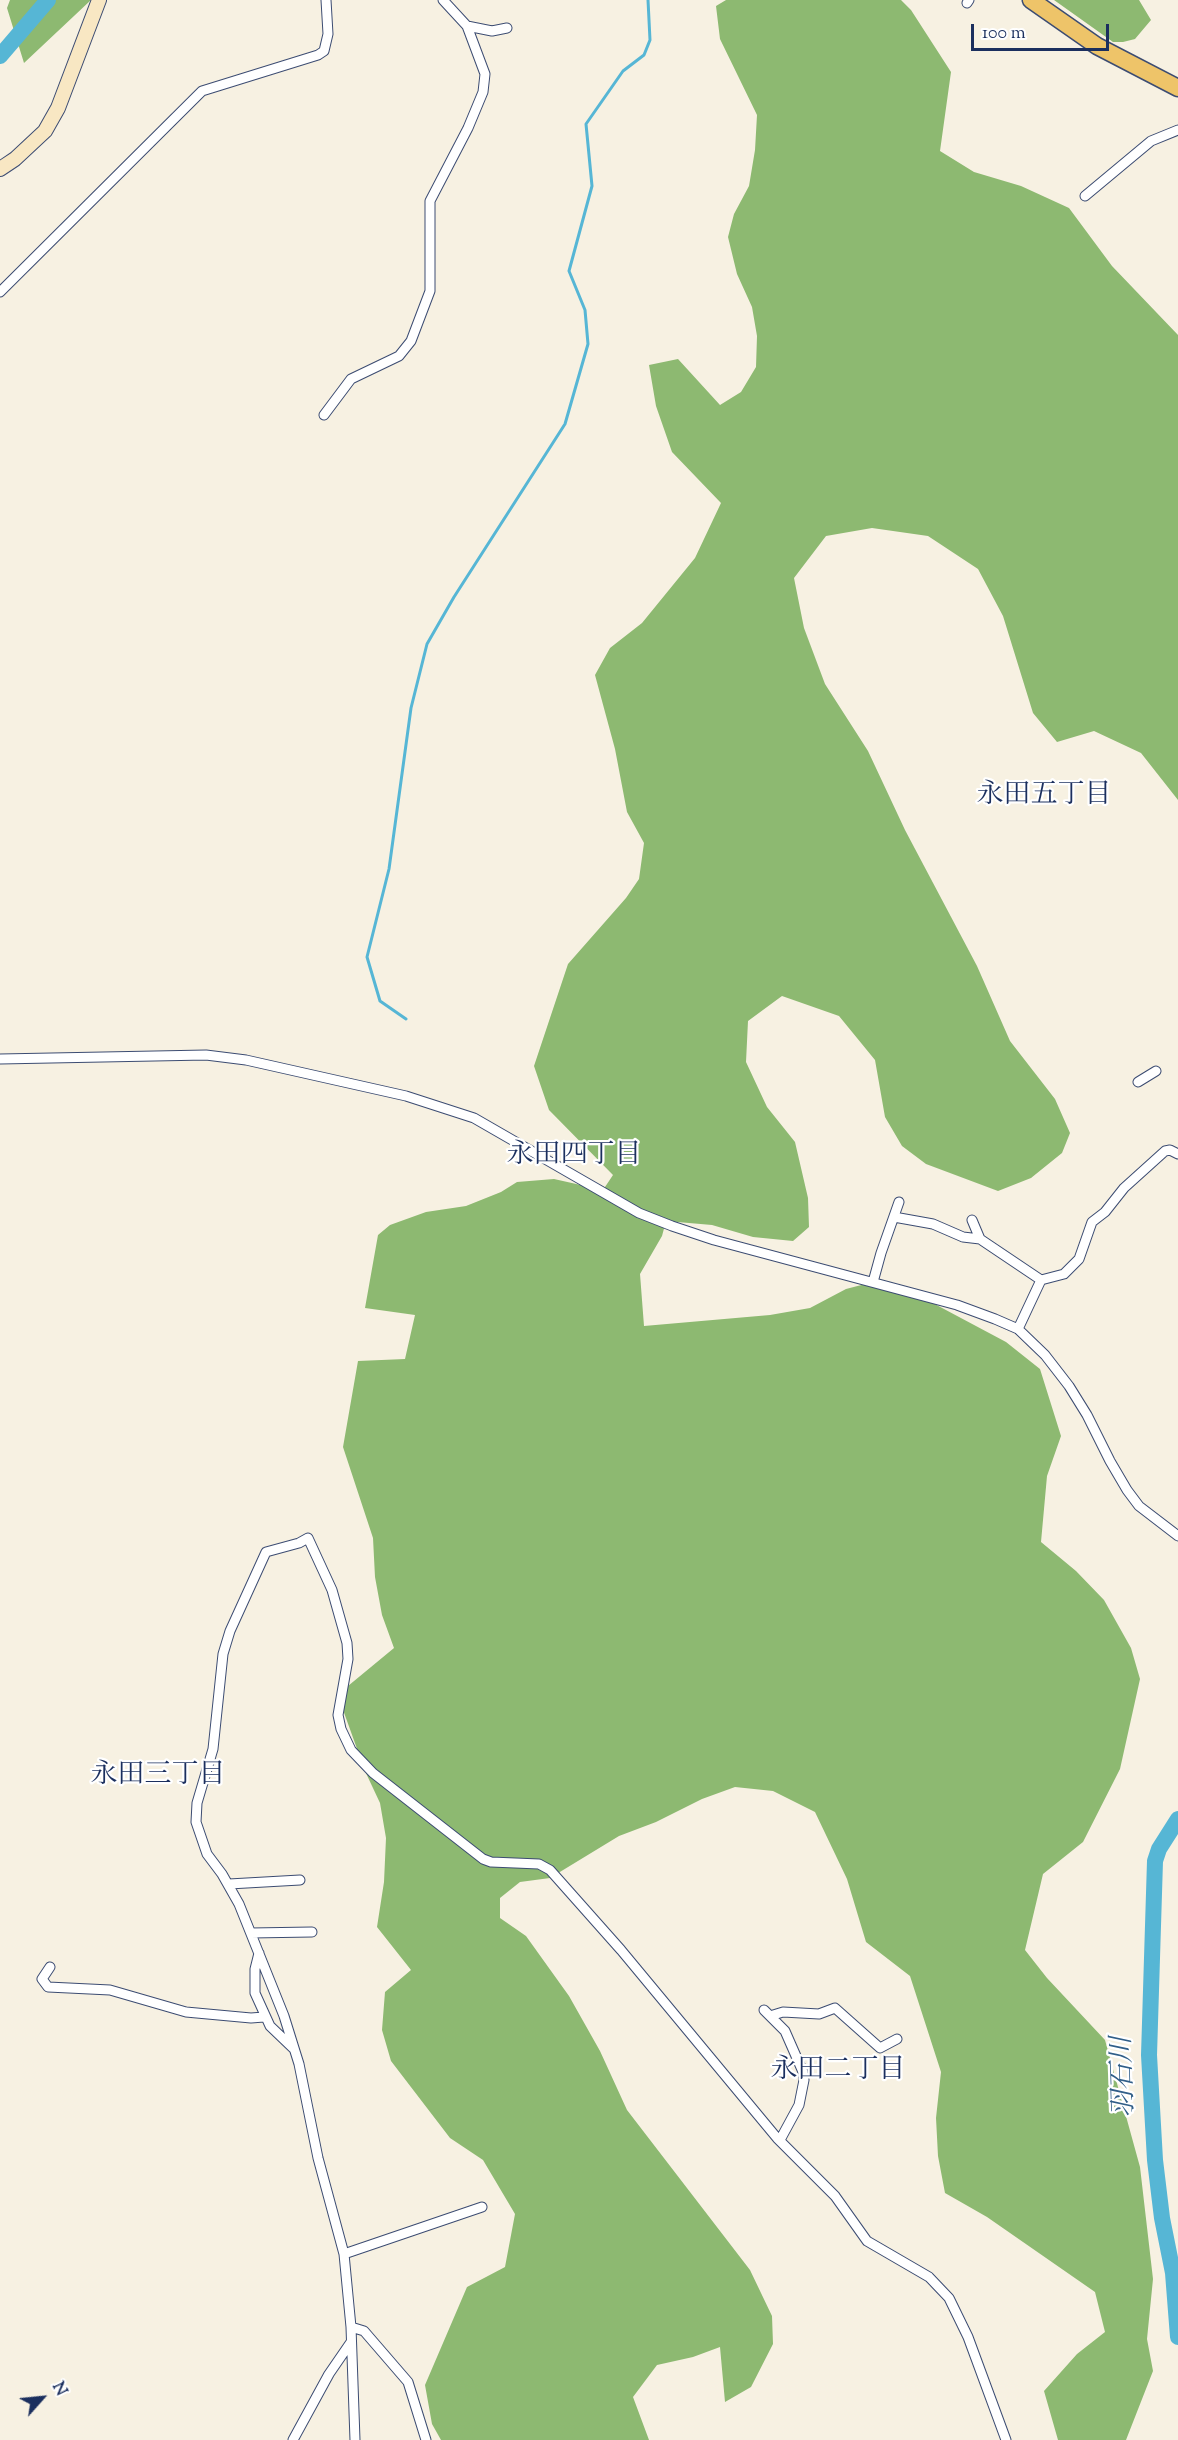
<!DOCTYPE html>
<meta charset="utf-8">
<style>
body{margin:0}
#map{position:relative;width:1178px;height:2440px;overflow:hidden;background:#f7f1e2;font-family:"Sorts Mill Goudy",serif}
canvas{display:block}
.north{position:absolute;left:12px;top:2368px;width:60px;height:60px;-webkit-text-stroke:4px #fff;paint-order:stroke;rotate:63deg;font-size:16px;font-weight:700;line-height:24px;text-align:center;color:#1b2f5e}
.north::after{content:'';display:block;margin:auto;width:21px;height:27px;background:#1b2f5e;clip-path:polygon(50% 0,100% 100%,50% 72%,0 100%)}
.scale{position:absolute;left:971px;top:24px;width:138px;height:27px;box-sizing:border-box;border:3px solid #1b2f5e;border-top:0;padding-left:8px;font-size:18px;line-height:21px;white-space:nowrap;color:#1b2f5e;-webkit-text-stroke:4px #fff;paint-order:stroke}
</style>
<div id="map">
<canvas width="1178" height="2440"></canvas>
<div class="north">N</div>
<div class="scale">100 m</div>
</div>
<script>
const ctx = document.querySelector('canvas').getContext('2d');
ctx.lineJoin = 'round';
function fill(path, color) { ctx.fillStyle = color; ctx.fill(path, 'evenodd'); }
const poly = rows => new Path2D(rows.map(r => 'M' + r).join(''));
function trace(path, color, width, dash) { ctx.strokeStyle = color; ctx.lineWidth = width; ctx.lineCap = dash ? 'butt' : 'round'; ctx.setLineDash(dash || []); ctx.stroke(path); }
function drawText(font, color, halo, rows, align = 'center') {
  ctx.font = font + ' "Sorts Mill Goudy","Noto Serif JP",serif'; ctx.lineWidth = 4.5; ctx.setLineDash([]); ctx.textBaseline = 'middle'; ctx.strokeStyle = halo; ctx.fillStyle = color; for (const [text, x, y, turn = 0] of rows) {
    ctx.save(); ctx.translate(x, y); ctx.rotate((+turn || 0) * Math.PI / 180); ctx.textAlign = isNaN(turn) ? turn : align; if (halo) ctx.strokeText(text, 0, 0); ctx.fillText(text, 0, 0); ctx.restore();
  }
}
fill(poly([
 [10,0,91,0,24,63,7,8],
 [726,0,901,0,911,10,951,72,940,151,974,172,1021,186,1069,208,1112,266,1178,335,1178,800,1141,753,1094,731,1057,742,1033,713,1003,616,978,569,928,536,872,528,826,536,794,578,804,628,825,684,868,751,905,830,977,966,1010,1041,1055,1099,1070,1133,1062,1153,1031,1178,998,1191,926,1164,902,1146,885,1117,875,1060,839,1016,782,996,748,1021,746,1062,767,1107,795,1142,808,1198,809,1227,793,1241,753,1237,712,1225,666,1221,662,1236,640,1274,644,1326,770,1315,810,1308,846,1289,873,1282,929,1301,1006,1342,1040,1369,1061,1436,1047,1476,1041,1542,1076,1571,1104,1600,1131,1648,1140,1679,1120,1769,1083,1842,1043,1874,1025,1950,1047,1978,1105,2040,1140,2167,1153,2279,1147,2339,1153,2371,1126,2440,1058,2440,1044,2391,1077,2354,1105,2332,1095,2292,987,2217,945,2193,938,2156,936,2118,941,2072,910,1976,866,1942,847,1879,815,1812,773,1791,735,1787,702,1799,656,1822,619,1836,550,1878,520,1882,500,1898,500,1918,526,1936,569,1996,600,2051,627,2110,750,2270,772,2316,773,2344,751,2387,725,2402,720,2347,693,2357,657,2365,633,2397,649,2440,441,2440,432,2424,425,2385,467,2287,505,2267,515,2214,483,2160,450,2138,391,2061,382,2030,385,1992,411,1970,377,1927,384,1882,386,1838,380,1803,365,1771,342,1707,348,1686,394,1648,382,1615,375,1577,373,1538,343,1447,358,1361,405,1359,415,1315,365,1308,378,1235,390,1225,426,1212,466,1206,501,1192,517,1182,554,1179,603,1190,613,1175,549,1110,534,1066,568,964,626,898,639,879,644,843,627,812,615,749,595,675,610,648,642,623,695,558,721,503,672,452,656,406,649,365,678,359,720,405,741,392,756,367,757,336,752,307,737,274,728,237,734,214,749,186,755,150,757,115,720,39,716,6],
 [1054,0,1139,0,1151,20,1135,39,1123,42,1113,42]
]), '#8db971');
trace(poly([
 [406,1019,380,1001,367,957,389,869,411,708,427,644,454,597,565,424,588,344,585,310,569,271,592,186,586,124,623,71,644,55,650,40,648,0]
]), '#56b6d5', 3);
trace(poly([
 [0,56,48,0],
 [1178,1819,1159,1849,1155,1861,1149,2055,1155,2160,1162,2218,1173,2273,1178,2337]
]), '#56b6d5', 16);
const street = poly([
 [967,3,969,0],
 [467,26,492,31,507,28],
 [1085,196,1151,141,1178,130],
 [0,292,202,91,318,55,324,51,328,34,326,0],
 [324,415,351,379,399,356,411,341,430,291,430,201,468,128,483,92,485,74,467,26,443,0],
 [0,1059,206,1055,246,1060,406,1096,474,1118,639,1213,672,1226,714,1240,957,1305,995,1319,1018,1329,1045,1355,1069,1386,1087,1415,1110,1461,1127,1490,1139,1506,1178,1536],
 [1138,1082,1156,1071],
 [894,1217,933,1224,963,1237,980,1239,1041,1280],
 [972,1220,980,1239],
 [873,1282,881,1253,899,1202],
 [1018,1329,1041,1280,1064,1274,1079,1259,1092,1222,1105,1212,1124,1188,1165,1151,1170,1150,1178,1154],
 [229,1884,300,1880],
 [251,1933,312,1932],
 [259,1953,255,1969,255,1993,270,2026,294,2049],
 [50,1967,42,1979,48,1987,110,1990,186,2012,251,2018,264,2017],
 [764,2010,785,2031,803,2072,804,2080,799,2105,780,2140],
 [770,2016,783,2012,819,2014,835,2008,880,2048,897,2039],
 [344,2254,482,2207],
 [351,2327,364,2331,408,2382,426,2440],
 [293,2440,329,2374,351,2342],
 [355,2440,351,2327,344,2254,318,2158,299,2064,284,2016,239,1904,222,1874,207,1854,196,1822,197,1803,213,1749,223,1654,230,1631,266,1552,299,1543,308,1538,332,1590,347,1643,348,1659,338,1715,341,1729,351,1750,373,1773,483,1859,491,1862,539,1864,550,1870,621,1950,777,2138,835,2196,867,2241,929,2277,949,2298,968,2337,1006,2440]
]);
const secondary = poly([
 [0,169,15,159,45,131,58,108,99,0]
]);
const highway = poly([
 [1031,0,1097,46,1178,88]
]);
trace(street, '#3c4c72', 11);
trace(secondary, '#3c4c72', 16);
trace(highway, '#3c4c72', 19);
trace(street, '#fff', 9);
trace(secondary, '#f8e7c3', 14);
trace(highway, '#eec469', 16);
drawText('27px', '#1b2f5e', '#fff', [
 ["永田五丁目",1044,797],
 ["永田四丁目",574,1157],
 ["永田三丁目",158,1777],
 ["永田二丁目",838,2072]
]);
drawText('italic 27px', '#305e88', '#fff', [
 ["羽石川",1126,2077,-92]
]);
</script>
